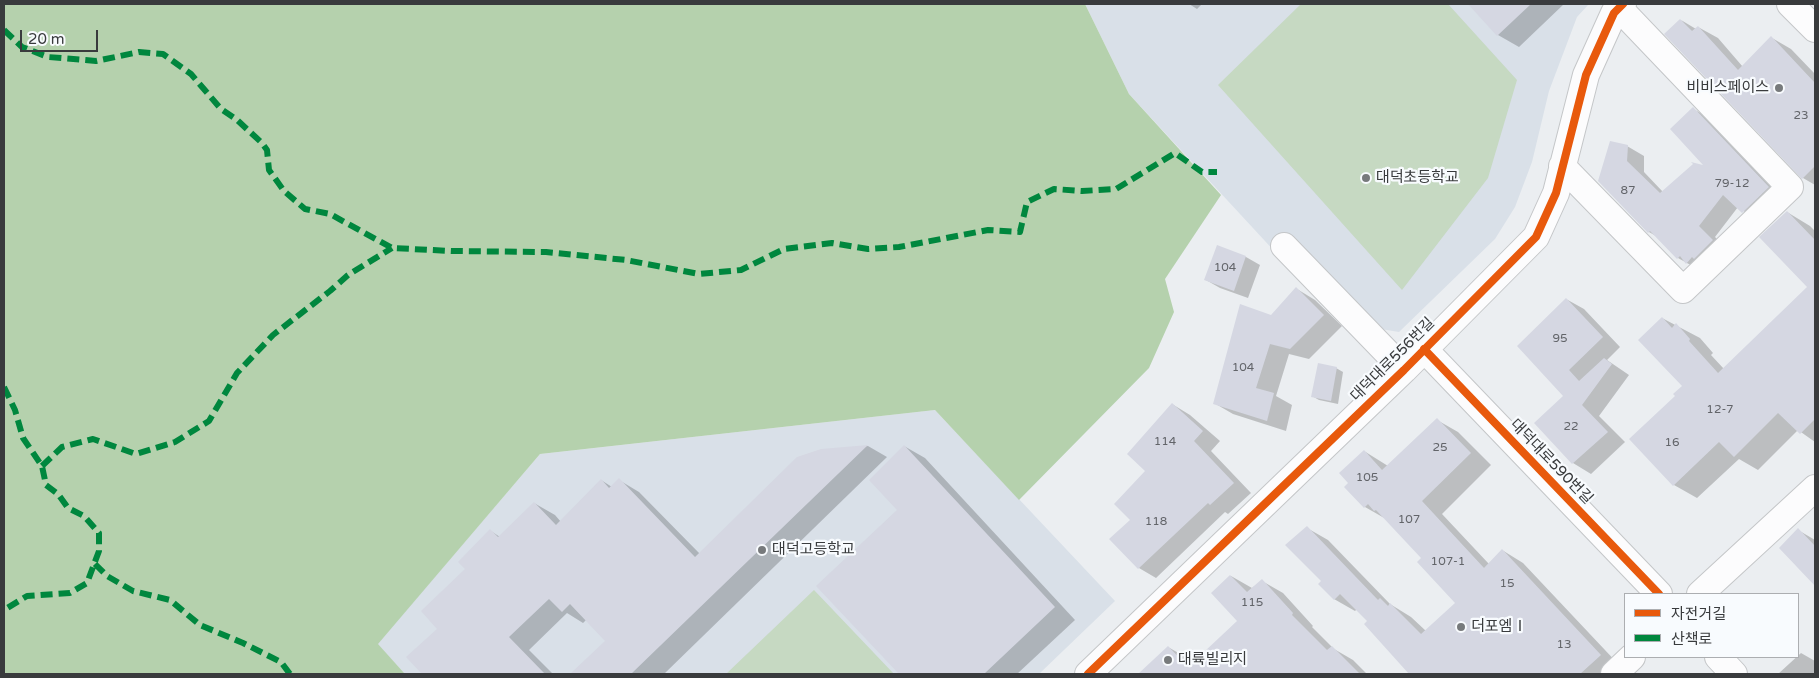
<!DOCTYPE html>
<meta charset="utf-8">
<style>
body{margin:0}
#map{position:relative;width:1819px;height:678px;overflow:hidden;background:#ebeef1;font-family:"Varela Round","Noto Sans KR",sans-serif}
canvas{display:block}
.frame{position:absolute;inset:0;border:5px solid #393b3d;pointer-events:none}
.legend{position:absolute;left:1624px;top:593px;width:175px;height:65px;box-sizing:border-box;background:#f8fbfe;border:1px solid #acaeb1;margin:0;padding:6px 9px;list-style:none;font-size:15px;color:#393b3d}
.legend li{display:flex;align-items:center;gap:10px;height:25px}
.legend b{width:25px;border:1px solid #acaeb1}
.scale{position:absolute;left:20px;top:30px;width:78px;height:22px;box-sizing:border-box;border:2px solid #393b3d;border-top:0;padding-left:6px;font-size:15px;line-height:18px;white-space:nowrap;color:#393b3d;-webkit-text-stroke:4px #f8fbfe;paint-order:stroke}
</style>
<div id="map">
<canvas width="1819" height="678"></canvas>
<div class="frame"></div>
<ul class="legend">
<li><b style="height:6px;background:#e8590c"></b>자전거길</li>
<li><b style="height:6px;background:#00873e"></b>산책로</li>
</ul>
<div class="scale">20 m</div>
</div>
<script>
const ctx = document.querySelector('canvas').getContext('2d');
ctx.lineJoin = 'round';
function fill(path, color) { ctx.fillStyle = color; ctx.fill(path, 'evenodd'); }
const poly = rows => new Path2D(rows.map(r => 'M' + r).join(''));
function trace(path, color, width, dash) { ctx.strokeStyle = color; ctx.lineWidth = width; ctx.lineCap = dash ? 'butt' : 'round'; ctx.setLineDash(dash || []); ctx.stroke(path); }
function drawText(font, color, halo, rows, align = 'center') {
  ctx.font = font + ' "Varela Round","Noto Sans KR",sans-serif'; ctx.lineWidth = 4.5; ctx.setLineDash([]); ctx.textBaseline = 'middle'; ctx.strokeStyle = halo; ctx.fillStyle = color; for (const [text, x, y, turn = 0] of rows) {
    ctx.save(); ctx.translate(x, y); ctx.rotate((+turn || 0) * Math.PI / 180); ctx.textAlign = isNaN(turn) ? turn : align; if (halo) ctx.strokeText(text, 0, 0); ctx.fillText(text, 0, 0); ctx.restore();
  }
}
fill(poly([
 [1085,4,1589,4,1577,17,1549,91,1532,162,1515,207,1495,239,1399,332,1381,329,1295,238,1277,254,1129,94],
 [935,410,1115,601,1039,674,405,674,377,644,540,454]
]), '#d9e0e8');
fill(poly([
 [1301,4,1448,4,1517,80,1488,178,1402,290,1218,85],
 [814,590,894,674,726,674]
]), '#c6d9c2');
fill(poly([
 [4,4,1085,4,1129,94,1221,195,1165,279,1174,312,1149,368,1019,500,935,410,540,454,378,644,405,674,4,674]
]), '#b5d1ad');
fill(poly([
 [1189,4,1202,4,1197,9],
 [1470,4,1564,4,1519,47,1498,35],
 [1681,20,1696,29,1698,27,1718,38,1743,67,1772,38,1791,49,1815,74,1815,185,1803,178],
 [1693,109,1710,118,1785,197,1759,222,1738,207,1715,237,1729,251,1703,272,1678,258,1656,236,1649,232,1599,181,1627,146,1644,156,1644,172,1663,192,1707,168],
 [1787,212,1810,226,1815,231,1815,442,1798,430,1758,470,1739,459,1697,498,1674,485,1677,396,1684,386,1662,318,1700,338,1713,353,1711,355,1724,369,1808,287],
 [1218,247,1246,257,1260,265,1248,298,1220,288,1206,280],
 [1297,289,1315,300,1342,326,1309,359,1289,354,1276,396,1292,405,1286,431,1233,414,1214,403,1271,316],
 [1566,299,1584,309,1620,347,1607,360,1629,375,1599,416,1625,442,1591,474,1573,463,1536,423,1565,396],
 [1336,368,1343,372,1338,404,1319,400,1312,396],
 [1172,404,1190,415,1220,441,1211,451,1251,493,1228,514,1225,512,1156,578,1139,568,1132,520,1147,471],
 [1437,420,1458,432,1491,465,1442,514,1489,564,1502,550,1523,563,1621,667,1614,674,1411,674,1366,624,1369,621,1357,609,1355,611,1334,599,1323,581,1307,528,1328,540,1390,604,1411,617,1426,631,1457,603,1422,558,1386,519,1365,507,1350,483,1364,451,1388,466],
 [868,446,887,457,664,674,572,674,607,641,586,620,583,623,567,613,529,650,553,674,424,674,408,657,439,629,467,569,491,531,500,537,534,503,555,515,561,522,601,480,612,487,619,480,639,492,700,554,821,451],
 [904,446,925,458,1075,620,1017,674,901,674,818,586,898,510],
 [1798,530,1815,540,1815,582,1811,580],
 [1231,576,1252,588,1262,581,1283,593,1313,626,1312,627,1334,649,1353,660,1367,674,1140,674,1168,647,1189,659,1193,664,1238,621],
 [1801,653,1815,661,1815,674,1778,674]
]), '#0003');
fill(poly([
 [1468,4,1531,4,1497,36],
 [1680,19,1692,31,1698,26,1738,70,1771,36,1815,83,1815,166,1802,179,1664,34],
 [1693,107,1769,187,1742,213,1723,195,1699,226,1713,240,1694,259,1692,257,1686,264,1680,256,1677,259,1650,231,1648,233,1598,181,1610,141,1628,145,1627,161,1660,193,1693,164,1691,162,1703,165,1670,129],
 [1787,211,1815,240,1815,419,1800,434,1778,413,1734,457,1719,442,1673,486,1629,439,1675,396,1673,394,1682,386,1638,340,1662,317,1672,328,1676,323,1690,339,1689,341,1718,373,1807,287,1759,237],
 [1217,245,1246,256,1234,291,1204,280],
 [1296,287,1324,315,1290,349,1270,344,1256,388,1274,393,1267,421,1213,404,1240,304,1271,315],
 [1566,298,1603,337,1569,370,1579,381,1604,358,1612,364,1582,405,1608,432,1572,464,1534,423,1563,396,1517,346],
 [1318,363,1337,367,1331,401,1311,397],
 [1172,403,1203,431,1194,441,1234,483,1210,505,1208,503,1138,569,1109,539,1130,520,1114,504,1145,471,1127,454],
 [1437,418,1471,453,1422,501,1484,568,1502,549,1601,655,1580,674,1409,674,1364,624,1367,621,1340,594,1334,600,1318,584,1321,581,1285,545,1307,526,1378,600,1380,598,1388,606,1390,603,1421,634,1455,603,1417,562,1421,558,1376,510,1374,511,1368,504,1364,508,1344,487,1348,483,1339,473,1364,450,1382,470],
 [868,445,631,674,570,674,605,641,570,604,562,612,549,599,509,637,545,674,422,674,406,657,437,629,421,611,465,569,458,562,490,529,498,537,534,502,556,525,601,479,609,488,619,478,695,557,797,457,821,449],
 [904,445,1055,607,984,674,899,674,816,586,897,510,869,480],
 [1798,528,1815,546,1815,586,1779,548],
 [1230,575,1247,592,1262,579,1293,613,1292,615,1327,650,1332,646,1360,674,1138,674,1168,646,1188,667,1237,621,1211,593]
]), '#d5d7e2');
const minor = poly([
 [1790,4,1815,29],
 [1562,166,1683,290,1790,187,1619,8],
 [1284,246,1404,370],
 [1424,349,1659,594],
 [1700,594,1815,488],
 [1718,657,1734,674],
 [1088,674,1404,370,1536,237,1556,193,1586,75,1614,13,1623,4],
 [1614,674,1632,657]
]);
trace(minor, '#c4c6c8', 28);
trace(minor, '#fcfcfd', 26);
trace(poly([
 [4,30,22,47,48,57,96,61,139,52,163,54,191,74,221,109,236,119,262,143,267,150,269,170,284,191,305,209,330,214,392,248,451,251,546,252,626,260,699,274,741,270,784,249,832,243,868,249,899,247,988,230,1020,232,1027,202,1054,189,1082,191,1116,189,1175,153,1202,172,1217,172],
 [4,387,15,410,23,438,42,466,46,485,58,494,68,508,84,516,99,533,99,551,87,583,70,593,27,596,4,610],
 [42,466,62,447,93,439,136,454,175,442,209,421,237,373,273,335,330,291,348,275,392,248],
 [95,564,107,576,133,591,170,600,200,625,243,643,281,662,290,674]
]), '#00873e', 6, [12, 6]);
trace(poly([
 [1424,349,1659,594],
 [1088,674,1404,370,1536,237,1556,193,1586,75,1614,13,1623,4]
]), '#e8590c', 8);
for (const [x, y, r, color] of [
 [1779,88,5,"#777a7c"],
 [1366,178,5,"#777a7c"],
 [762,550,5,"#777a7c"],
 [1461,627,5,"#777a7c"],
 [1168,660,5,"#777a7c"]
]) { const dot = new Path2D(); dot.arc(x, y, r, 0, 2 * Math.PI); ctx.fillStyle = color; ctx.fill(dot); trace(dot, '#f8fbfe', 2); }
drawText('12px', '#626469', null, [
 ["23",1801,116],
 ["79-12",1732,184],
 ["87",1628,191],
 ["104",1225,268],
 ["95",1560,339],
 ["104",1243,368],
 ["12-7",1720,410],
 ["22",1571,427],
 ["114",1165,442],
 ["16",1672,443],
 ["25",1440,448],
 ["105",1367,478],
 ["107",1409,520],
 ["118",1156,522],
 ["107-1",1448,562],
 ["15",1507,584],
 ["115",1252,603],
 ["13",1564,645]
]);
drawText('15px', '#393b3d', '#f8fbfe', [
 ["비비스페이스",1769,88,"right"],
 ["대덕초등학교",1376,178],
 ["대덕고등학교",772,550],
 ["더포엠Ⅰ",1471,627],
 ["대륙빌리지",1178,660]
], 'left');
drawText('15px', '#393b3d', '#f8fbfe', [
 ["대덕대로556번길",1393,360,-45],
 ["대덕대로590번길",1551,462,46]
]);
</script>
